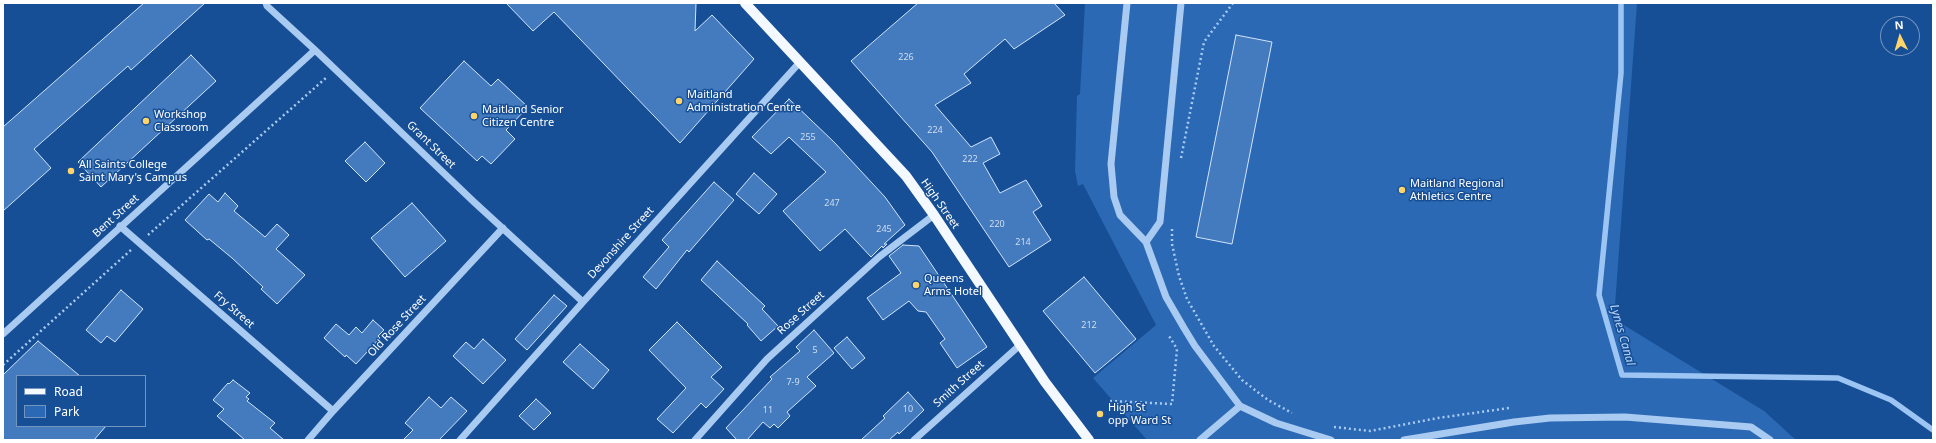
<!DOCTYPE html>
<style>
body{margin:0}
#map{position:relative;width:1936px;height:443px;overflow:hidden;background:#174f96;font-family:"Noto Sans",sans-serif}
canvas{display:block}
.frame{position:absolute;inset:0;border:4px solid #fff;pointer-events:none}
.legend{position:absolute;left:16px;top:375px;width:130px;height:52px;box-sizing:border-box;background:#174f96;border:1px solid #7495c0;margin:0;padding:5px 7px;list-style:none;font-size:12px;color:#fff}
.legend li{display:flex;align-items:center;gap:8px;height:20px}
.legend b{width:20px;border:1px solid #7495c0}
.north{position:absolute;left:1880px;top:16px;width:40px;height:40px;box-sizing:border-box;background:#174f96;border:1px solid #7495c0;border-radius:50%;rotate:355deg;font-size:11px;font-weight:700;line-height:16px;text-align:center;color:#fff}
.north::after{content:'';display:block;margin:auto;width:14px;height:18px;background:#ffd46a;clip-path:polygon(50% 0,100% 100%,50% 72%,0 100%)}
</style>
<div id="map">
<canvas width="1936" height="443"></canvas>
<div class="frame"></div>
<ul class="legend">
<li><b style="height:5px;background:#f4f8ff"></b>Road</li>
<li><b style="height:11px;background:#2b69b5"></b>Park</li>
</ul>
<div class="north">N</div>
</div>
<script>
const ctx = document.querySelector('canvas').getContext('2d');
ctx.lineJoin = 'round';
function fill(path, color) { ctx.fillStyle = color; ctx.fill(path, 'evenodd'); }
const poly = rows => new Path2D(rows.map(r => 'M' + r).join(''));
function trace(path, color, width, dash) { ctx.strokeStyle = color; ctx.lineWidth = width; ctx.lineCap = dash ? 'butt' : 'round'; ctx.setLineDash(dash || []); ctx.stroke(path); }
function drawText(font, color, halo, rows, align = 'center') {
  ctx.font = font + ' "Noto Sans",sans-serif'; ctx.lineWidth = 3; ctx.setLineDash([]); ctx.textBaseline = 'middle'; ctx.strokeStyle = halo; ctx.fillStyle = color; for (const [text, x, y, turn = 0] of rows) {
    ctx.save(); ctx.translate(x, y); ctx.rotate((+turn || 0) * Math.PI / 180); ctx.textAlign = isNaN(turn) ? turn : align; if (halo) ctx.strokeText(text, 0, 0); ctx.fillText(text, 0, 0); ctx.restore();
  }
}
fill(poly([
 [1085,3,1637,3,1614,319,1764,411,1796,440,1147,440,1093,378,1156,325,1083,184,1078,186,1075,171,1077,96,1080,94]
]), '#2b69b5');
trace(poly([
 [1621,3,1621,73,1599,295,1622,375,1838,378,1891,400,1933,430]
]), '#9cc5f4', 5.5);
const building = poly([
 [144,3,205,3,131,70,128,66,34,149,51,168,3,211,3,127,144,3],
 [506,3,696,3,695,31,712,15,754,59,680,143,554,12,533,31,506,3],
 [918,3,1054,3,1065,15,1014,49,1005,39,964,74,971,83,935,105,971,147,991,137,1000,154,983,163,1000,193,1026,180,1042,206,1033,212,1051,240,1009,267,932,152,851,61,918,3],
 [1236,35,1272,42,1232,244,1196,237,1236,35],
 [191,55,216,81,101,187,78,162,191,55],
 [464,61,491,86,498,79,528,107,506,130,515,139,491,164,482,156,477,161,420,108,464,61],
 [789,99,834,142,885,197,905,225,884,244,887,244,883,248,882,246,871,257,845,229,820,251,783,211,826,172,789,137,771,154,752,137,789,99],
 [365,142,385,163,366,182,345,161,365,142],
 [754,173,777,194,759,214,736,194,754,173],
 [714,182,734,200,689,252,687,250,656,289,643,277,669,247,662,240,714,182],
 [225,193,238,206,234,211,265,237,277,224,289,235,276,249,305,275,277,304,261,289,263,287,232,258,209,239,207,240,185,220,209,194,218,202,225,193],
 [412,203,446,241,405,277,371,238,412,203],
 [903,245,919,246,987,347,957,368,940,343,945,339,926,312,918,311,909,301,883,320,867,298,901,273,889,256,903,245],
 [717,261,765,306,762,309,778,326,761,341,747,325,748,324,701,280,717,261],
 [1084,277,1136,339,1095,373,1043,311,1084,277],
 [121,290,143,309,115,342,107,336,101,343,86,330,121,290],
 [554,295,567,306,527,350,515,339,554,295],
 [373,320,384,330,378,336,380,338,356,364,346,355,345,357,324,338,336,324,349,335,356,327,362,333,373,320],
 [677,322,722,367,711,377,724,389,706,408,701,403,673,433,657,419,686,388,649,350,677,322],
 [814,330,834,353,807,377,816,386,787,412,790,416,778,428,774,424,770,428,763,422,747,440,737,440,726,428,772,379,770,377,800,351,796,347,814,330],
 [847,337,865,358,852,369,834,348,847,337],
 [483,339,506,360,483,384,453,356,466,342,474,349,483,339],
 [38,341,80,376,17,376,17,426,106,426,94,440,3,440,3,375,38,341],
 [580,344,609,370,593,389,563,362,580,344],
 [233,380,250,393,246,397,249,399,247,401,275,423,270,428,284,440,245,440,217,416,224,409,213,400,228,383,229,384,233,380],
 [908,392,924,410,899,434,898,432,889,440,861,440,885,418,883,416,908,392],
 [429,397,441,408,451,397,467,411,439,440,403,440,413,430,405,423,429,397],
 [536,399,551,413,534,430,519,416,536,399]
]);
fill(building, '#447bbf');
trace(building, '#d1e4fc', 1);
trace(poly([
 [1181,158,1204,42,1233,3],
 [1172,229,1172,244,1179,276,1187,299,1214,346,1242,380,1268,400,1292,413],
 [148,235,327,77],
 [3,365,131,250],
 [1110,401,1172,404,1177,349,1169,336],
 [1334,427,1370,431,1438,418,1509,408]
]), '#a9caf1', 2.5, [2, 3]);
trace(poly([
 [266,3,267,6,315,50,474,202,583,302],
 [1127,3,1111,164,1114,197,1120,215,1146,242,1166,297,1184,328,1195,346,1240,406,1276,423,1331,440],
 [120,226,333,411],
 [1146,242,1160,222,1181,3],
 [3,334,315,50],
 [308,440,333,411,503,228],
 [460,440,583,302,800,62],
 [695,440,767,359,879,257,934,215],
 [914,440,1020,345],
 [1200,440,1240,406],
 [1404,440,1514,422,1550,418,1625,417,1751,427,1770,440]
]), '#a9caf1', 7);
trace(poly([
 [745,3,906,176,934,215,1045,382,1089,440]
]), '#f4f8ff', 10);
for (const [x, y, r, color] of [
 [679,101,4,"#ffd46a"],
 [474,116,4,"#ffd46a"],
 [146,121,4,"#ffd46a"],
 [71,171,4,"#ffd46a"],
 [1402,190,4,"#ffd46a"],
 [916,285,4,"#ffd46a"],
 [1100,414,4,"#ffd46a"]
]) { const dot = new Path2D(); dot.arc(x, y, r, 0, 2 * Math.PI); ctx.fillStyle = color; ctx.fill(dot); trace(dot, '#174f96', 1.5); }
drawText('9px', '#d0deef', null, [
 ["226",906,57],
 ["224",935,130],
 ["255",808,137],
 ["222",970,159],
 ["247",832,203],
 ["220",997,224],
 ["245",884,229],
 ["214",1023,242],
 ["212",1089,325],
 ["5",815,350],
 ["7-9",793,382],
 ["10",908,409],
 ["11",768,410]
]);
drawText('11px', '#fff', '#174f96', [
 ["Maitland",687,95],
 ["Administration Centre",687,108],
 ["Maitland Senior",482,110],
 ["Citizen Centre",482,123],
 ["Workshop",154,115],
 ["Classroom",154,128],
 ["All Saints College",79,165],
 ["Saint Mary's Campus",79,178],
 ["Maitland Regional",1410,184],
 ["Athletics Centre",1410,197],
 ["Queens",924,279],
 ["Arms Hotel",924,292],
 ["High St",1108,408],
 ["opp Ward St",1108,421]
], 'left');
drawText('11px', '#fff', '#174f96', [
 ["Grant Street",431,145,44],
 ["High Street",940,204,55],
 ["Bent Street",116,216,-42],
 ["Devonshire Street",621,243,-48],
 ["Fry Street",234,310,41],
 ["Rose Street",801,313,-42],
 ["Old Rose Street",397,326,-47],
 ["Smith Street",959,384,-42]
]);
drawText('italic 12px', '#b6d4f8', '#174f96', [
 ["Lynes Canal",1622,335,74]
]);
</script>
